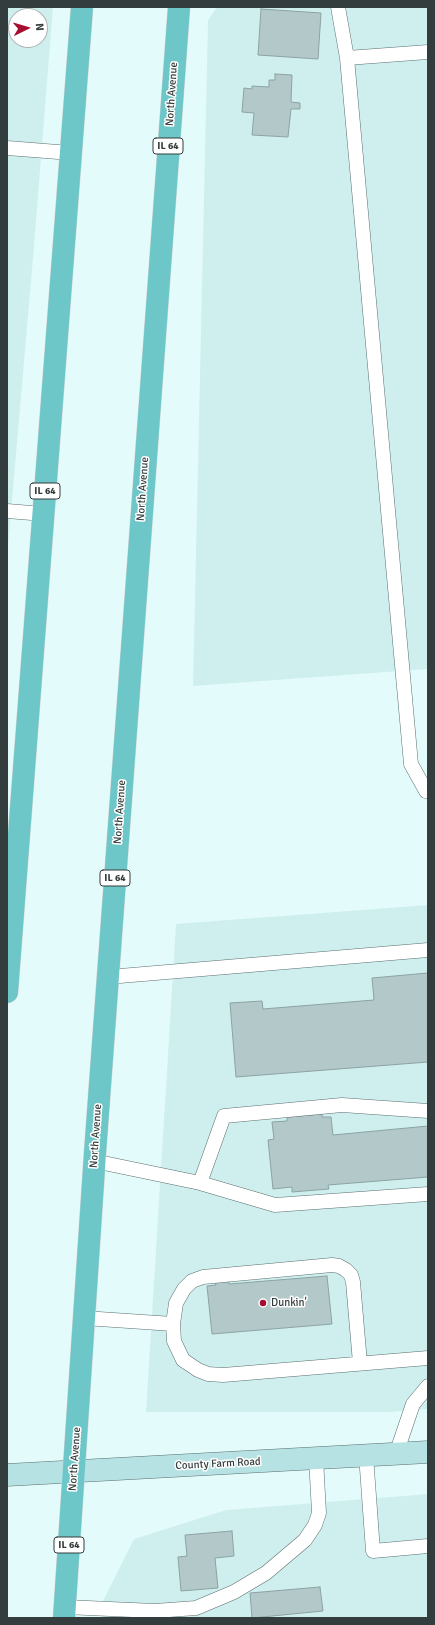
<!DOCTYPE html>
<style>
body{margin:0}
#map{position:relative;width:435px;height:1625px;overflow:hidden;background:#e4fbfb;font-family:Signika,sans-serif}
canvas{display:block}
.frame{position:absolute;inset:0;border:8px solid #343d3d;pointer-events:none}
.north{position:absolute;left:8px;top:8px;width:40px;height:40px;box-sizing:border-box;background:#fff;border:1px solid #aeb1b1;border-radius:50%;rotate:85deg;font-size:11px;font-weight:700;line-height:16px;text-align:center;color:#343d3d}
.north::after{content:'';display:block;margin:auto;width:14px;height:18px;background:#a60d31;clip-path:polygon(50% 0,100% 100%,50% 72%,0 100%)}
</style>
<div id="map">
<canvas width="435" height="1625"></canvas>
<div class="frame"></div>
<div class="north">N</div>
</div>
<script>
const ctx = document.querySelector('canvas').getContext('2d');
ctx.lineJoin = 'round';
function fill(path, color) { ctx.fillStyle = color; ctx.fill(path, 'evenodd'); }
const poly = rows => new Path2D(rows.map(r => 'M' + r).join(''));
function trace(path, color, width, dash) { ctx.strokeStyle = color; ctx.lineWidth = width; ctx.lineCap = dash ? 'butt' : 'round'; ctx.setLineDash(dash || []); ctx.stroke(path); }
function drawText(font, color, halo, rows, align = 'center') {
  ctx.font = font + ' Signika,sans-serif'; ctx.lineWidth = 3; ctx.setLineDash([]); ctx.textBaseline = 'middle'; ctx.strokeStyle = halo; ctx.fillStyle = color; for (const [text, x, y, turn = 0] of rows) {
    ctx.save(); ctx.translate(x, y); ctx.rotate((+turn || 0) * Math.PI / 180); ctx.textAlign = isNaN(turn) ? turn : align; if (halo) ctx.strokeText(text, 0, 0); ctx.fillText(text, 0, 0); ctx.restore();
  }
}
fill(poly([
 [7,7,53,7,33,258,7,558],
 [16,16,40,16,40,40,16,40],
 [217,7,428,7,428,669,193,686,208,20],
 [428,905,428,1409,389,1412,146,1412,176,924],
 [428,1494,428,1618,102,1618,103,1601,134,1539,226,1510]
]), '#cfefef');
const building = poly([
 [261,9,321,13,318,59,258,55,261,9],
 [275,74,292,75,291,102,300,103,300,109,291,109,288,137,252,135,254,113,242,112,244,88,252,89,252,86,269,87,269,80,275,80,275,74],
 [428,973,428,1062,236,1077,230,1003,262,1001,263,1009,374,1000,372,978,428,973],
 [322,1114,322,1117,331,1117,333,1135,428,1126,428,1177,328,1185,329,1189,292,1192,292,1187,273,1189,268,1140,274,1139,272,1122,287,1121,287,1117,322,1114],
 [327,1276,332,1324,212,1334,207,1286,216,1285,215,1281,229,1279,229,1284,327,1276],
 [232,1531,234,1556,215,1558,218,1588,181,1591,178,1557,187,1556,185,1535,232,1531],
 [320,1587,323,1611,252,1618,250,1593,320,1587]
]);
fill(building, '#b2c8c9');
trace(building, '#8da3a3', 1);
const service = poly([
 [338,7,347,58,411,764,426,791,428,791],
 [347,58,428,52],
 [7,148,71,153],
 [7,511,44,514],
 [108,977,428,950],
 [94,1161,200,1183,275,1205,428,1194],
 [200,1183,224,1116,342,1105,428,1111],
 [84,1318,173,1324,174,1341,183,1360,198,1370,208,1374,223,1375,428,1358],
 [173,1324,176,1303,184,1289,192,1281,203,1277,332,1265,339,1266,346,1270,351,1275,353,1282,360,1363],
 [396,1454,413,1404,428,1386],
 [366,1455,373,1551,428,1546],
 [65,1607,155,1611,196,1608,234,1592,266,1573,305,1540,315,1525,319,1513,316,1458]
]);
const secondary = poly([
 [7,1475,428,1452]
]);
const primary = poly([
 [7,992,82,7],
 [64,1618,95,1153,179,7]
]);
trace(service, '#5b6f6f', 15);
trace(secondary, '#5b6f6f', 23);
trace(primary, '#d6d8d8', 23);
trace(service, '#fff', 14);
trace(secondary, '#b6e2e4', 22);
trace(primary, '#6dc6c8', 22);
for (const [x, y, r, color] of [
 [263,1303,4,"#a60d31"]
]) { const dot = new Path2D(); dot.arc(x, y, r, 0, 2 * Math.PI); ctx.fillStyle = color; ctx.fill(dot); trace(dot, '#fff', 1.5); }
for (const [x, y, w] of [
 [168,146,30],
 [45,491,30],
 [115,878,30],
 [69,1545,30]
]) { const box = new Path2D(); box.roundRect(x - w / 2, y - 8, w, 16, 3); ctx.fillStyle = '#fff'; ctx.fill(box); trace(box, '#343d3d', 1); }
drawText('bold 10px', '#343d3d', null, [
 ["IL 64",168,146],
 ["IL 64",45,491],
 ["IL 64",115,878],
 ["IL 64",69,1545]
]);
drawText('11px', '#343d3d', '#fff', [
 ["North Avenue",172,94,-86],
 ["North Avenue",143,489,-86],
 ["North Avenue",120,812,-86],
 ["North Avenue",96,1136,-86],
 ["North Avenue",75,1459,-86],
 ["County Farm Road",218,1464,-3]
]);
drawText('11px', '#343d3d', '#fff', [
 ["Dunkin'",271,1303]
], 'left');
</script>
